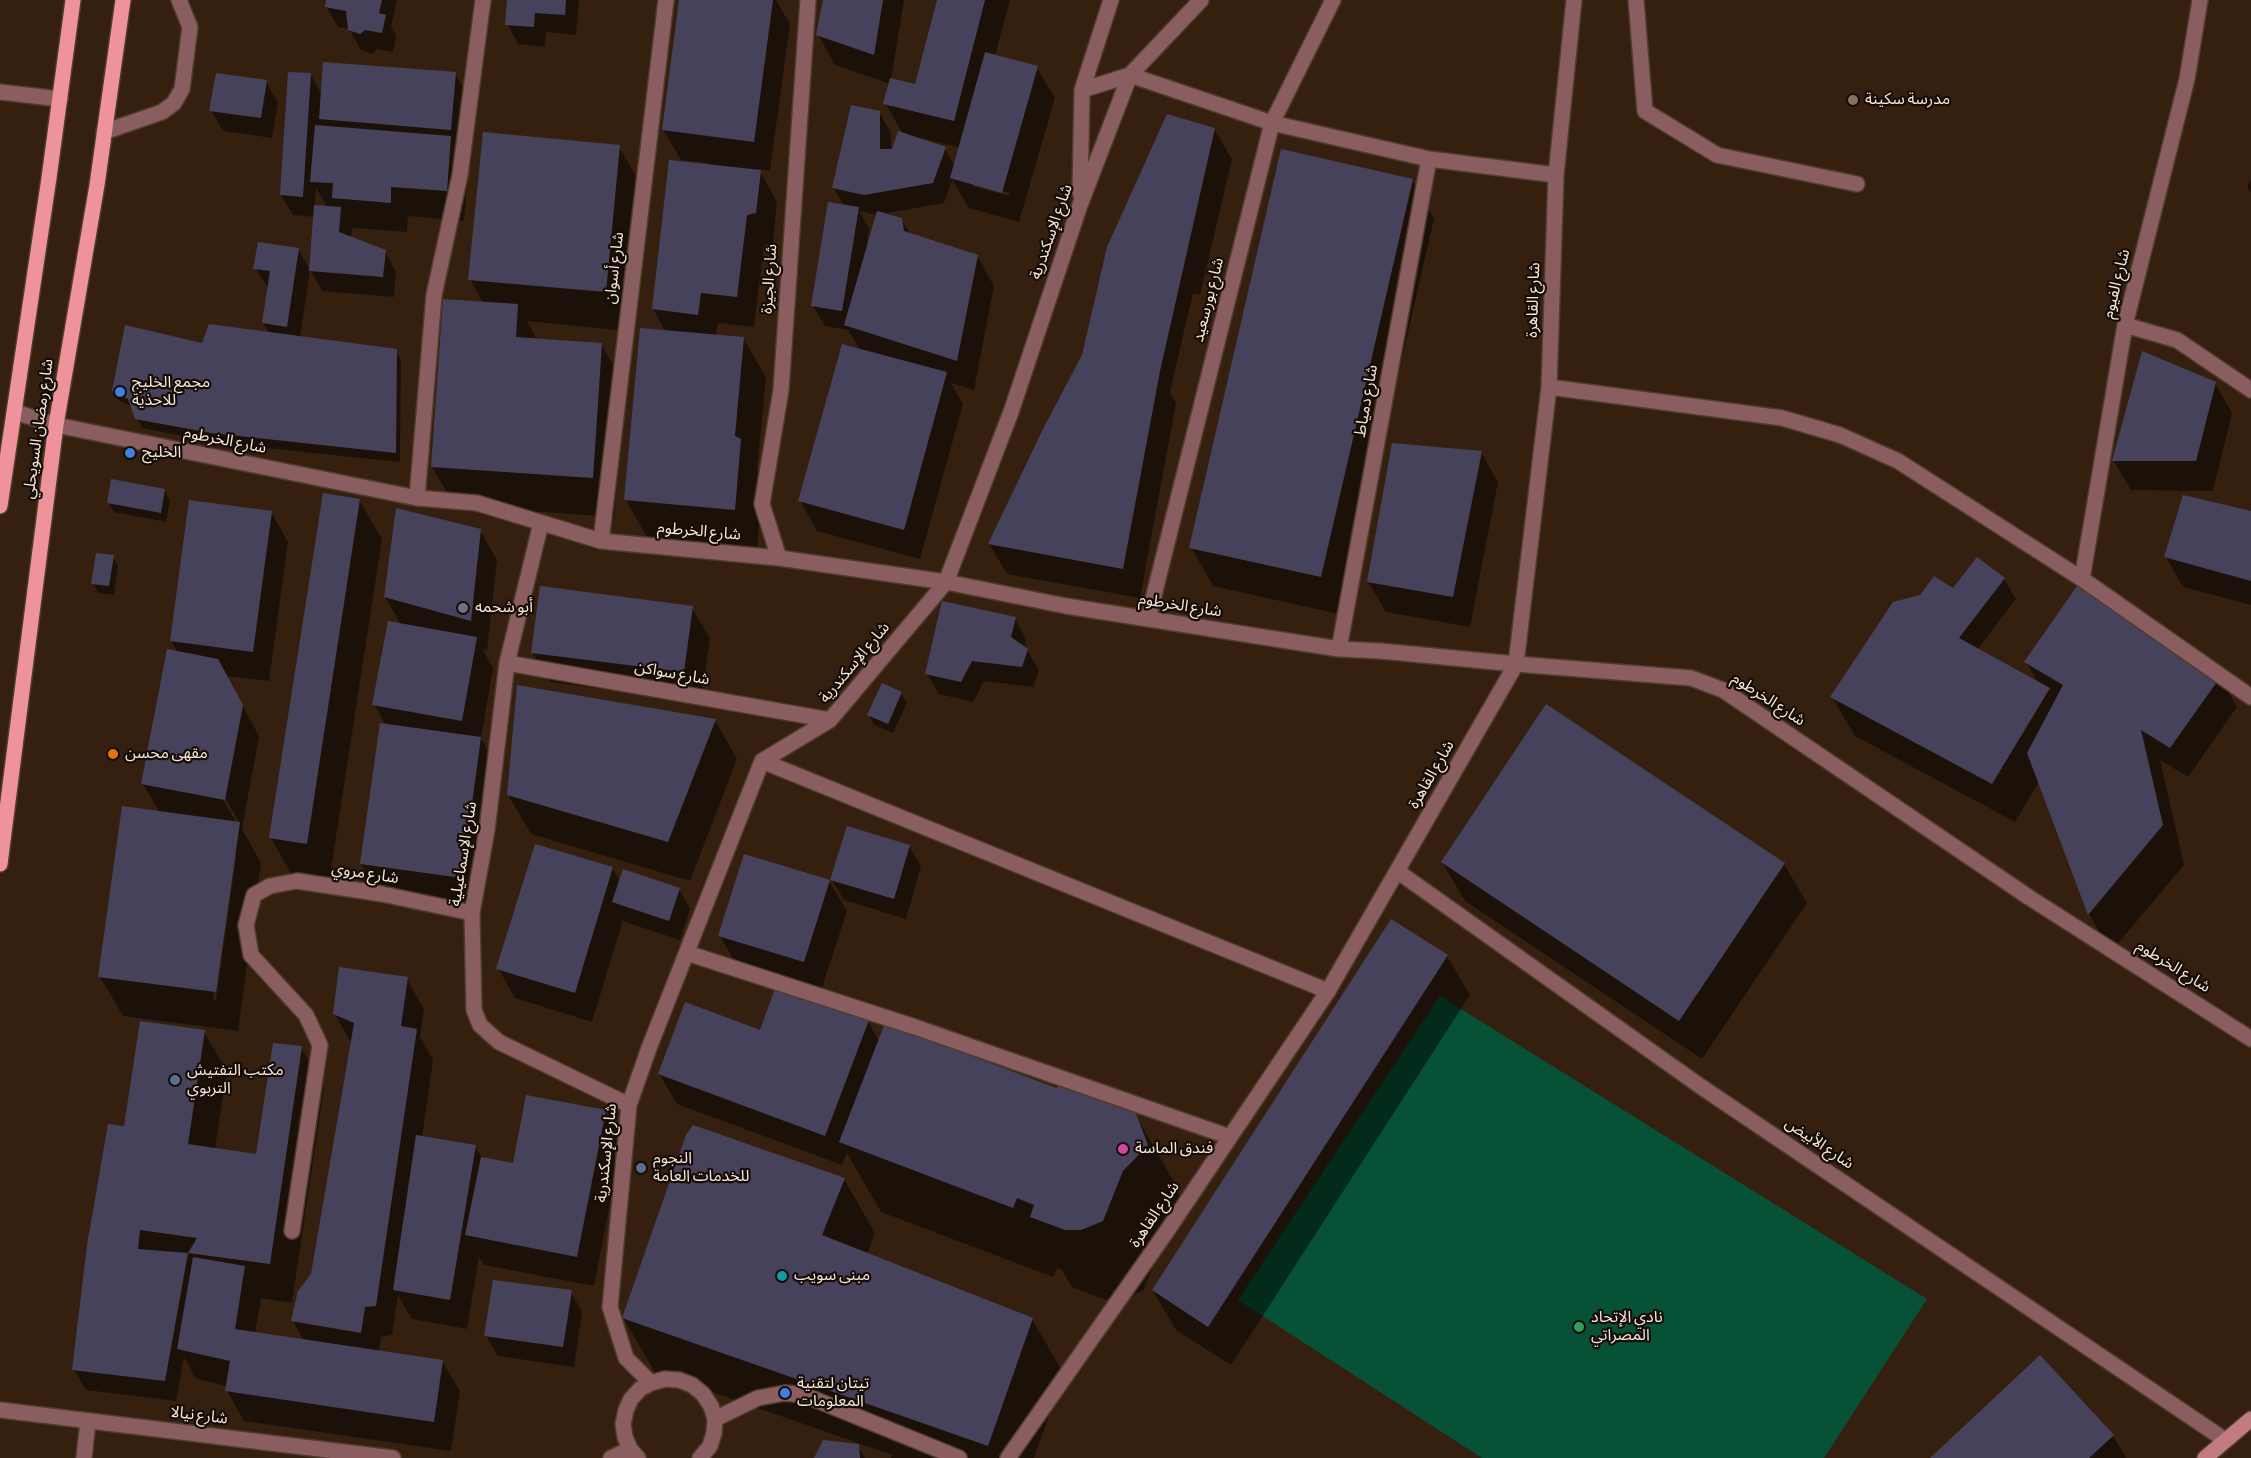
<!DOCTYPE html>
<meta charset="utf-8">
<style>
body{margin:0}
canvas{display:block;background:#35200f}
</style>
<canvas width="2251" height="1458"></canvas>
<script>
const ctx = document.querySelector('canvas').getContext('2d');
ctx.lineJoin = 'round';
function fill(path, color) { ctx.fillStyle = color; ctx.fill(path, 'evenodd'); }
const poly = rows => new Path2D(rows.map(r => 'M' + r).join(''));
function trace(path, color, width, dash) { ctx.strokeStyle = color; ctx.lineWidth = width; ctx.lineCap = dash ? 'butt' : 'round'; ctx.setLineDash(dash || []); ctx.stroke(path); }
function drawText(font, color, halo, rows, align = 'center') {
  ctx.font = font + ' "Sofia Sans Condensed","Noto Sans Arabic",sans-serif'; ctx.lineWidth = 4.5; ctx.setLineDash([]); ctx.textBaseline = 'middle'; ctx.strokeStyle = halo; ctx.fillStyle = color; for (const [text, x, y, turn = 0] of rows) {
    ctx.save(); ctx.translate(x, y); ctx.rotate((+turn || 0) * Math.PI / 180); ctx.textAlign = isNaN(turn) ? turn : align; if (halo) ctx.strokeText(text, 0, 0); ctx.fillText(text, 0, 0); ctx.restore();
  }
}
fill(poly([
 [1440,996,1927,1299,1824,1458,1482,1458,1238,1300]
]), '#075236');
fill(poly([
 [328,0,397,0,391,27,396,36,393,52,377,49,372,54,361,50,349,29,338,27,326,7],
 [508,0,579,0,576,35,546,32,545,47,518,44,507,24],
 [681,0,776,0,790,24,770,171,759,169,777,202,773,243,764,245,754,327,718,323,716,336,743,338,766,377,757,470,763,479,757,549,648,539,626,500,641,329,666,332,653,309,708,163,681,160,663,130],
 [825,0,904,0,891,80,916,86,938,0,1010,0,995,56,1037,68,1055,98,1019,222,969,208,952,180,944,203,882,214,901,219,911,235,977,256,994,286,974,390,951,383,963,404,920,559,817,531,800,501,860,350,848,330,825,326,813,306,844,206,833,187,879,112,891,133,891,155,903,134,885,103,890,84,835,65,818,35],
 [922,138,960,148,955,166,945,149,922,141],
 [973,183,1010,193,1009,196,973,186],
 [859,211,877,215,869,243,867,243,869,228],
 [455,74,473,104,464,221,408,216,407,232,352,228,351,239,385,251,396,272,394,297,322,291,310,270,300,338,396,351,401,360,400,462,218,443,142,428,133,407,119,400,113,391,203,344,270,334,263,323,269,289,255,268,298,249,310,270,315,217,293,215,281,195,311,75,322,95],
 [316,188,327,207,315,206],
 [266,82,278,102,272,138,223,131,211,110],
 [1214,129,1232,159,1200,295,1193,293,1170,392,1176,403,1140,598,1007,574,989,544,1044,430],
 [619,147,642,186,627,331,527,321,537,340,601,344,624,383,614,517,455,506,432,467,483,303,470,279],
 [1412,180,1434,219,1343,615,1213,586,1191,547],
 [2251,180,2251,193,2247,186],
 [2215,383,2232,413,2213,491,2131,490,2113,460],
 [1481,452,1498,482,1470,627,1386,612,1368,582],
 [164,490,170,500,166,522,114,512,108,502],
 [359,500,382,539,329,882,293,877,271,838],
 [190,502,271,512,288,542,269,681,226,676,259,736,242,829,261,863,238,1031,123,1016,100,977,160,813,143,784,178,653,171,641],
 [222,792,240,824,237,824,220,794],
 [233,857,236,857,216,1000,213,1000],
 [2251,513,2251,605,2183,587,2166,557],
 [480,530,497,560,487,651,482,649,493,668,481,738,498,768,479,907,379,894,361,864,386,726,374,704,401,625,385,597],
 [113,557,118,566,114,595,98,593,93,583],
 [1977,559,2004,579,2016,599,1977,650,2039,684,2026,662,2220,677,2237,707,2188,777,2160,760,2184,865,2111,952,2089,914,2039,782,2015,822,1855,736,1832,697,1953,590],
 [692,608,710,638,701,702,550,682,532,652],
 [1015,619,1026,639,1024,648,1027,650,1039,670,1033,687,984,681,973,702,939,694,927,674],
 [901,693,907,703,893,733,874,725,869,715],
 [715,720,737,759,690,881,531,834,508,795],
 [909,846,921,866,906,919,844,900,832,880],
 [1442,862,1784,864,1807,903,1702,1059,1465,901],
 [612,868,620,882,679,889,690,909,680,940,625,922,623,920,592,1022,515,998,498,968],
 [829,881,847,911,821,991,737,966,720,936],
 [1447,956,1470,995,1231,1365,1176,1330,1153,1291],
 [407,979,424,1009,420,1037,433,1060,422,1138,475,1146,482,1158,514,1164,605,1112,622,1142,594,1286,484,1265,479,1257,467,1329,412,1319,398,1296,392,1335,381,1337,379,1352,442,1361,460,1391,451,1451,244,1421,227,1391,227,1386,196,1379,184,1357,176,1401,86,1390,74,1370,125,1128,204,1032,227,1071,215,1149,257,1155,301,1048,324,1087,292,1303,261,1298,255,1334,304,1341,293,1321,312,1275,352,1044,334,1013],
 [868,1021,879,1041,1134,1112,1174,1182,1187,1216,1163,1241,1143,1291,1122,1299,1106,1300,1072,1287,1061,1269,1057,1268,1053,1277,881,1212,847,1153,842,1165,677,1104,659,1074,760,1032],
 [844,1179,875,1233,867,1254,1032,1319,1064,1374,1034,1458,891,1458,892,1455,655,1372,623,1318],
 [571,1292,582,1312,574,1367,498,1356,486,1336],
 [2113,1436,2126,1458,1932,1458],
 [858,1446,865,1458,816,1458]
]), '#0007');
fill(poly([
 [326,0,382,0,379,13,386,15,382,33,365,30,360,34,348,30,346,11,325,7],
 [507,0,566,0,565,15,535,13,534,27,505,25],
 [679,0,773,0,754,142,662,130],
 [823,0,883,0,874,55,816,35],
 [937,0,985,0,954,121,883,104,890,78,915,84],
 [985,52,1038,66,1002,193,950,178],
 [323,62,456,72,451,130,319,119],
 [288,72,311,73,303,197,280,195],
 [216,73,267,80,261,118,209,111],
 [851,105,880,111,880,149,892,149,898,131,946,147,933,183,864,195,832,188],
 [1167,114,1215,128,1160,371,1123,569,988,544,1043,429,1082,355,1107,247],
 [315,125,451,136,447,191,391,187,391,203,332,198,333,183,310,182],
 [483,132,620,145,606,292,468,280],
 [1281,149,1413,179,1321,577,1189,548],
 [669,160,761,170,756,213,747,215,737,297,701,293,698,315,652,309],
 [828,202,859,207,842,311,811,306],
 [314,205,341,207,339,232,386,250,383,277,309,271],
 [877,211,902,218,904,231,978,255,957,361,844,325],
 [258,242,299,248,287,327,262,323,270,271,253,269],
 [443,299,518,304,516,337,602,343,593,478,431,467],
 [209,324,397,349,396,453,211,433,135,419,128,399,112,391,125,325,202,343],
 [640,328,744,337,735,436,741,439,735,510,624,500],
 [842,344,947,372,904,530,798,501],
 [2142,351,2216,382,2196,461,2112,461],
 [1392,443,1482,451,1453,597,1367,582],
 [111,479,165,489,161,513,107,503],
 [323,493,360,499,307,844,269,838],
 [2183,495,2251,511,2251,581,2164,557],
 [189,500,272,511,253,652,170,641],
 [396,508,481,529,471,621,384,597],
 [96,553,114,555,109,586,91,584],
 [1977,557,2005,578,1959,638,2050,688,1992,784,1830,697,1893,602,1920,595,1934,576,1953,588],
 [2082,579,2221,676,2170,748,2141,730,2163,825,2088,915,2027,753,2063,685,2024,662],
 [540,586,693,606,684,672,531,653],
 [942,601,1016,617,1011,637,1028,649,1022,667,972,661,961,682,925,674],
 [388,621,477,637,462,721,372,705],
 [167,649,218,659,243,705,225,800,141,784],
 [882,683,902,692,888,724,867,715],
 [517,685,716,719,668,842,507,795],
 [1546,704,1785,863,1679,1021,1441,862],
 [380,723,481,737,462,878,360,864],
 [122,806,240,822,216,992,98,977],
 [847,826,910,845,894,899,830,880],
 [535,844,613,867,575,993,496,969],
 [744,854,830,880,804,962,718,936],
 [623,869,680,888,669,921,612,902],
 [1391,919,1448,955,1208,1327,1152,1290],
 [339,967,408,977,401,1026,417,1029,376,1306,365,1307,361,1333,291,1321,298,1291,311,1274,354,1023,333,1014],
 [776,986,869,1020,825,1136,658,1074,685,1002,760,1030],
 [140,1021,205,1030,188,1144,256,1154,273,1043,302,1046,270,1264,188,1253,197,1238,140,1230,138,1249,188,1253,165,1381,72,1370,87,1245,108,1124,124,1126],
 [885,1023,1056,1088,1067,1083,1135,1111,1148,1145,1123,1171,1103,1221,1081,1230,1065,1230,1030,1217,1034,1205,1017,1198,1013,1208,839,1142],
 [526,1095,606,1110,577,1257,465,1235,481,1157,513,1163],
 [693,1125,845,1178,822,1235,1033,1318,988,1446,622,1318,686,1135],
 [416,1135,476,1145,450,1300,393,1290],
 [193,1257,245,1266,235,1329,443,1360,434,1422,225,1391,230,1361,177,1349],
 [493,1280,572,1290,563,1347,484,1336],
 [2040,1355,2114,1435,2089,1458,1930,1458],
 [823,1440,859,1444,860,1458,814,1458]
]), '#47425c');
const lane = poly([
 [1636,0,1645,111,1717,155,1857,184],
 [0,92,60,99],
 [104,132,162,112,174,103,182,89,190,27,179,0],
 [292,1231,320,1045,306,1015,251,955,246,925,254,895,270,886,297,881,382,894,472,913],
 [84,1458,88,1421]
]);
const street = poly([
 [1082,90,1130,75,1272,123,1429,159,1556,175],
 [1080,193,1082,90,1111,0],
 [2125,325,2177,340,2251,390],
 [1549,387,1782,418,1840,435,1898,461,2082,579,2251,697],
 [15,412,56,425,417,498,477,503,601,541,779,558,946,582,1066,606,1339,649,1381,651,1516,664,1691,678,1723,690,2030,898,2251,1039],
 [417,498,434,295,460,175,483,0],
 [541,523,507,663,487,830,472,913,474,1010,480,1025,499,1042,629,1105],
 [601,541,666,0],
 [779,558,762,504,781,390,808,0],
 [2082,579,2125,325,2187,79,2200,0],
 [1148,619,1272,123,1333,0],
 [1339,649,1429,159],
 [507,663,830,720],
 [762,761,1328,991],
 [1397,871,1700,1086,2225,1440],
 [687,953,915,1027,1230,1137],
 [651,1383,626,1358,610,1307,629,1105,649,1048,762,761,830,720,946,582,1011,412,1080,205,1130,75,1201,0],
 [0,1410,393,1458],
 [715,1419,758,1398,785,1393,804,1395,959,1458],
 [611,1458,630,1449],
 [638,1458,630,1449,625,1437,623,1424,626,1410,631,1399,640,1389,651,1383,665,1379,679,1380,692,1385,703,1394,711,1406,715,1419,714,1433,710,1446,700,1458],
 [1008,1458,1167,1231,1328,991,1516,664,1549,387,1556,175,1574,0]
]);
const secondary = poly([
 [2205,1458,2251,1419]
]);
const primary = poly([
 [0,506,49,178,73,0],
 [0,864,56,425,97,185,123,0]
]);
trace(lane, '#503c2c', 18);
trace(street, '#503c2c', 18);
trace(secondary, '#503c2c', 18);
trace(primary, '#503c2c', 18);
trace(lane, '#8a5d60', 15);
trace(street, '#8a5d60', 15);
trace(secondary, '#c27b80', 15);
trace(primary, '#ee9399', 15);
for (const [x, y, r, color] of [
 [1853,100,6,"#8d6e63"],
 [120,392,6,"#3f7fe0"],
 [130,453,6,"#3f7fe0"],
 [463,608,6,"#6b7280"],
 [113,754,6,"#e8710a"],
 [175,1080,6,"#5c6f8a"],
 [1123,1149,6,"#d1479c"],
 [641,1168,6,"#5c6f8a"],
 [782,1276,6,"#0f9aa8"],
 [1579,1327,6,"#2e9e5b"],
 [785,1393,6,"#3f7fe0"]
]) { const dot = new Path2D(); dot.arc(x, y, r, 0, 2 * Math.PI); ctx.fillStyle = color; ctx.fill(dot); trace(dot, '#160c06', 2); }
drawText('16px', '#f5e6db', '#160c06', [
 ["مدرسة سكينة",1865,100],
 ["مجمع الخليج",132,383],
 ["للاحذية",132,401],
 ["الخليج",142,453],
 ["أبو شحمه",475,608],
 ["مقهى محسن",125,754],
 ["مكتب التفتيش",187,1071],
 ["التربوي",187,1089],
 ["فندق الماسة",1135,1149],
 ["النجوم",653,1159],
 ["للخدمات العامة",653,1177],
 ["مبنى سويب",794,1276],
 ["نادي الإتحاد",1591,1318],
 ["المصراتي",1591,1336],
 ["تيتان لتقنية",797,1384],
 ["المعلومات",797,1402]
], 'left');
drawText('16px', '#f5e6db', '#160c06', [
 ["شارع الإسكندرية",1052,232,-71],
 ["شارع أسوان",615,268,-83],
 ["شارع الجيزة",770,279,-86],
 ["شارع الفيوم",2117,284,-76],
 ["شارع بورسعيد",1209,300,-76],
 ["شارع القاهرة",1534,300,-88],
 ["شارع دمياط",1367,401,-80],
 ["شارع رمضان السويحلي",39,429,-82],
 ["شارع الخرطوم",225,441,11],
 ["شارع الخرطوم",699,532,5],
 ["شارع الخرطوم",1180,606,9],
 ["شارع الإسكندرية",855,663,-50],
 ["شارع سواكن",672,674,10],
 ["شارع الخرطوم",1768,700,33],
 ["شارع القاهرة",1432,775,-60],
 ["شارع الإسماعيلية",464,854,-81],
 ["شارع مروي",365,874,9],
 ["شارع الخرطوم",2173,967,32],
 ["شارع الأبيض",1819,1144,34],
 ["شارع الإسكندرية",607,1153,-84],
 ["شارع القاهرة",1155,1215,-56],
 ["شارع نيالا",199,1416,7]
]);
</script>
